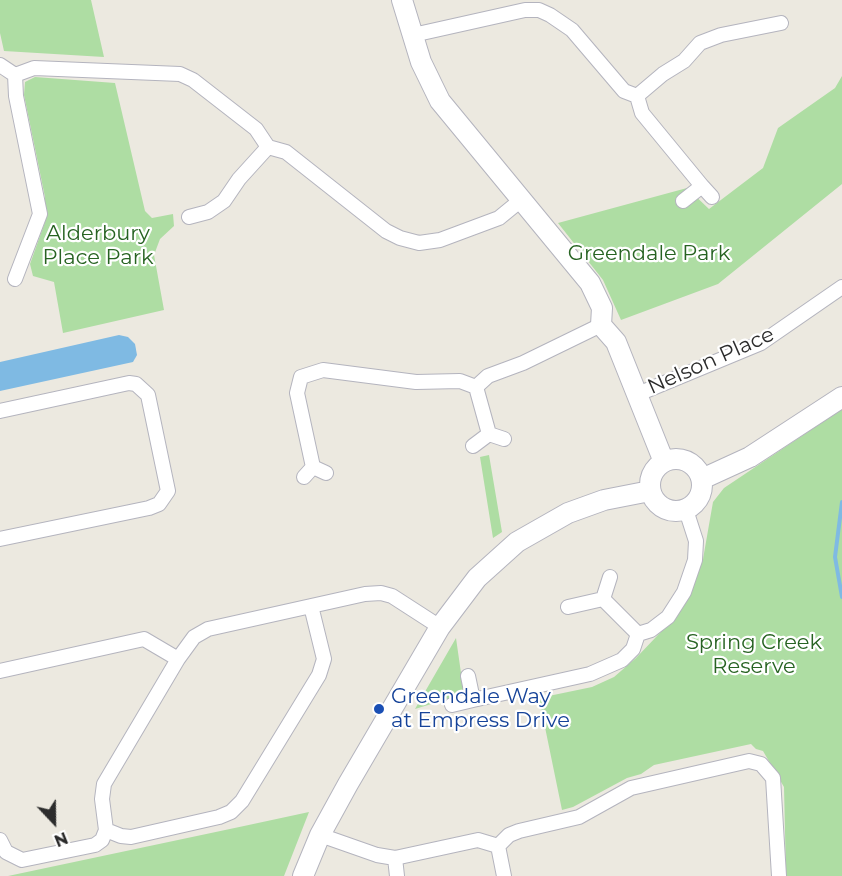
<!DOCTYPE html>
<style>
body{margin:0}
#map{position:relative;width:842px;height:876px;overflow:hidden;background:#ece9e0;font-family:Montserrat,sans-serif}
canvas{display:block}
.north{position:absolute;left:24px;top:792px;width:60px;height:60px;-webkit-text-stroke:4px #fff;paint-order:stroke;rotate:158deg;font-size:16px;font-weight:700;line-height:24px;text-align:center;color:#2c2c2c}
.north::after{content:'';display:block;margin:auto;width:21px;height:27px;background:#2c2c2c;clip-path:polygon(50% 0,100% 100%,50% 72%,0 100%)}
</style>
<div id="map">
<canvas width="842" height="876"></canvas>
<div class="north">N</div>
</div>
<script>
const ctx = document.querySelector('canvas').getContext('2d');
ctx.lineJoin = 'round';
function fill(path, color) { ctx.fillStyle = color; ctx.fill(path, 'evenodd'); }
const poly = rows => new Path2D(rows.map(r => 'M' + r).join(''));
function trace(path, color, width, dash) { ctx.strokeStyle = color; ctx.lineWidth = width; ctx.lineCap = dash ? 'butt' : 'round'; ctx.setLineDash(dash || []); ctx.stroke(path); }
function drawText(font, color, halo, rows, align = 'center') {
  ctx.font = font + ' Montserrat,sans-serif'; ctx.lineWidth = 4.5; ctx.setLineDash([]); ctx.textBaseline = 'middle'; ctx.strokeStyle = halo; ctx.fillStyle = color; for (const [text, x, y, turn = 0] of rows) {
    ctx.save(); ctx.translate(x, y); ctx.rotate((+turn || 0) * Math.PI / 180); ctx.textAlign = isNaN(turn) ? turn : align; if (halo) ctx.strokeText(text, 0, 0); ctx.fillText(text, 0, 0); ctx.restore();
  }
}
fill(poly([
 [0,0,91,0,104,57,4,51,0,33],
 [842,76,842,184,718,284,621,320,603,280,558,223,687,188,709,209,763,168,778,128,835,88],
 [35,77,115,83,145,211,152,218,173,214,174,226,160,239,154,255,164,310,63,333,54,282,33,276,30,264,45,222,45,197,24,95,25,82],
 [842,409,842,876,786,876,784,787,763,751,756,749,751,744,654,765,641,774,627,778,573,807,562,810,539,698,592,687,614,677,636,658,676,616,690,595,703,559,713,502,724,488],
 [489,455,502,532,493,538,480,457],
 [456,638,464,694,415,709],
 [309,812,284,876,8,876,244,826]
]), '#aedda3');
fill(poly([
 [119,335,128,337,135,344,137,355,133,362,0,391,0,362]
]), '#7fbae3');
trace(poly([
 [842,502,835,557,842,597]
]), '#7fbae3', 4);
const street = poly([
 [413,35,525,10,539,10,550,15,572,30,624,91,637,96,642,113,702,186],
 [0,65,15,75,34,68,180,74,193,80,256,129,268,147,286,152,386,231,400,238,419,243,440,240,499,218,521,200],
 [637,96,663,74,684,61,700,43,721,35,781,23],
 [683,201,702,186,712,197],
 [189,217,208,212,224,201,239,179,268,147],
 [15,279,40,214,16,96,15,75],
 [476,387,489,434],
 [638,394,761,343,842,287],
 [0,411,129,383,136,384,148,395,168,491,159,504,149,508,0,539],
 [473,446,489,434,504,439],
 [313,467,297,393,301,377,323,370,416,382,460,381,476,387,488,376,523,363,601,325],
 [304,477,313,467,326,473],
 [603,599,638,634],
 [568,607,603,599,610,577],
 [0,671,144,639,178,659],
 [473,700,590,674,622,660,633,649,638,634,651,630,668,617,684,592,695,560,696,541,686,510],
 [452,705,473,700,468,676],
 [106,830,121,836,131,837,219,817,231,812,242,801,319,675,324,659,311,606],
 [320,835,377,855,395,858,478,840,498,846,509,835,519,831,579,817,631,788,749,761,761,764,773,778,779,876],
 [0,840,6,852,22,860,95,845,102,840,106,830,102,799,104,784,178,659,194,637,208,629,365,594,381,593,392,596,440,627],
 [498,846,504,876],
 [395,858,397,876]
]);
const secondary = poly([
 [402,0,421,62,440,101,590,283,602,308,601,325,616,342,664,462],
 '650 485a26 26 0 1 1 52 0a26 26 0 1 1-52 0Z',
 [702,479,750,457,842,397],
 [303,876,320,835,348,784,440,627,477,578,517,542,568,513,604,500,650,491]
]);
trace(street, '#b4b4be', 16);
trace(secondary, '#b4b4be', 22);
trace(street, '#fff', 14);
trace(secondary, '#fff', 20);
for (const [x, y, r, color] of [
 [379,709,6,"#1a4fb4"]
]) { const dot = new Path2D(); dot.arc(x, y, r, 0, 2 * Math.PI); ctx.fillStyle = color; ctx.fill(dot); trace(dot, '#fff', 2); }
drawText('21px', '#276322', '#fff', [
 ["Alderbury",98,234],
 ["Place Park",98,258],
 ["Greendale Park",649,254],
 ["Spring Creek",754,643],
 ["Reserve",754,667]
]);
drawText('21px', '#2c2c2c', '#fff', [
 ["Nelson Place",711,361,-24]
]);
drawText('21px', '#164399', '#fff', [
 ["Greendale Way",391,697],
 ["at Empress Drive",391,721]
], 'left');
</script>
